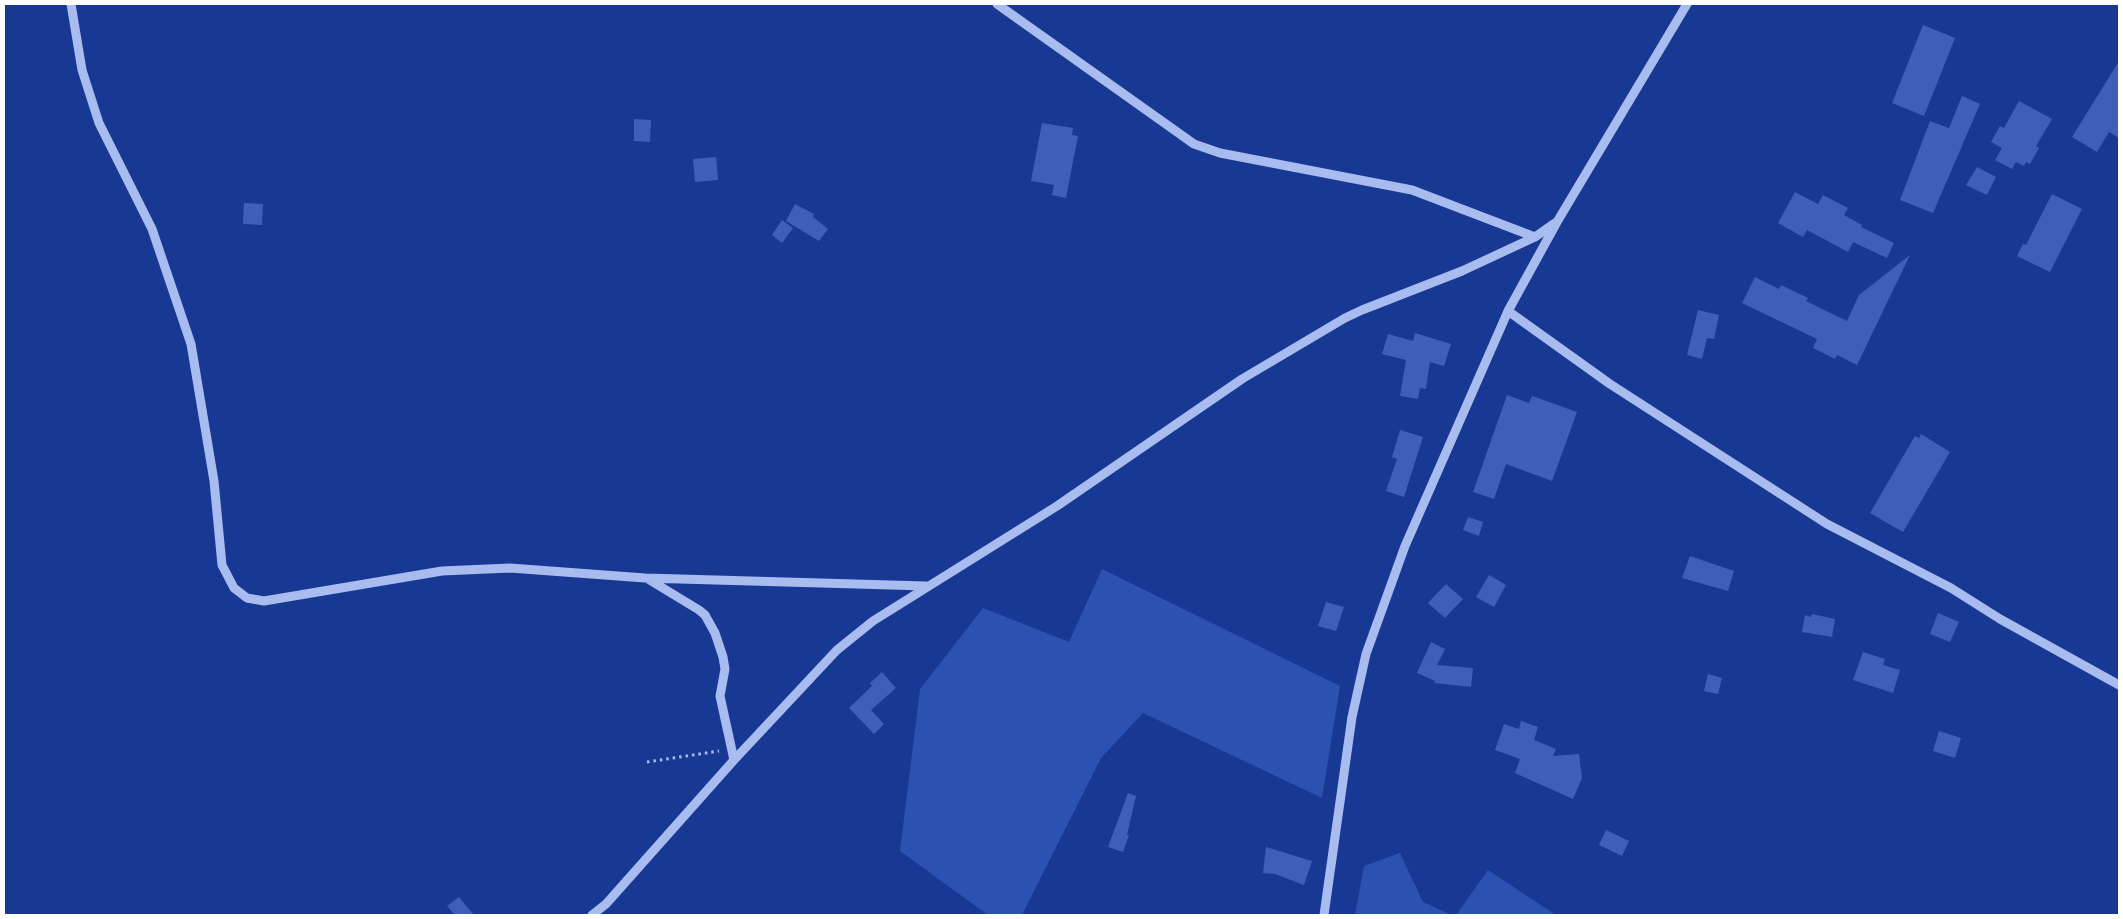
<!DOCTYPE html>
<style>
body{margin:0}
#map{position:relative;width:2123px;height:919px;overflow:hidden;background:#183993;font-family:Manrope,sans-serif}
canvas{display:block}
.frame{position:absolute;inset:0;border:5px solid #fff;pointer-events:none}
</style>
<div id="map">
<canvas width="2123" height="919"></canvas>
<div class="frame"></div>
</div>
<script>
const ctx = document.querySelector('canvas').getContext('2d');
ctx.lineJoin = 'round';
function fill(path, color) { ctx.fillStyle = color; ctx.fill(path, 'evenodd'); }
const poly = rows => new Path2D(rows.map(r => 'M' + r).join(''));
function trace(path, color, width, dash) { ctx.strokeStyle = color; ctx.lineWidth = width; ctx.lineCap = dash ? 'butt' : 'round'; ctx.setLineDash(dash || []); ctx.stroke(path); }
fill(poly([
 [1102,569,1340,686,1322,798,1143,713,1101,758,1022,915,988,915,900,851,920,689,983,608,1069,642],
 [1400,853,1423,902,1452,915,1355,915,1364,866],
 [1488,870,1556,915,1456,915]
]), '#2b51b1');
fill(poly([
 [1923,25,1955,38,1924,116,1892,103],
 [2119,61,2119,138,2109,132,2097,152,2072,137],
 [1962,96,1980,104,1933,213,1900,200,1930,121,1949,128],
 [2019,101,2052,119,2036,146,2039,148,2030,164,2026,162,2024,166,2016,162,2012,169,1995,160,2002,148,1991,142,2000,126,2004,128],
 [634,119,651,120,650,142,634,141],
 [1042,123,1073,128,1072,135,1078,136,1066,198,1052,195,1054,185,1031,181],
 [716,157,718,180,695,182,693,159],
 [1977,167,1996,177,1987,195,1966,185],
 [1795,192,1818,204,1823,195,1848,208,1844,215,1862,225,1861,227,1894,243,1887,258,1853,242,1848,252,1807,230,1803,237,1778,223],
 [2052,194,2082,209,2050,272,2017,256,2023,244,2026,245],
 [244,203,263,204,262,225,243,224],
 [795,204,814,214,813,217,828,229,819,241,786,221],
 [782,220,793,228,782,243,772,235],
 [1910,255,1857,365,1837,355,1835,359,1813,348,1817,339,1742,303,1755,277,1779,289,1781,285,1808,298,1806,301,1847,321,1859,295],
 [1698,310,1719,315,1714,339,1707,338,1702,359,1687,355],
 [1415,333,1451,344,1444,366,1430,362,1426,389,1420,388,1418,399,1400,396,1406,360,1382,354,1388,334,1413,341],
 [1507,395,1529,403,1532,396,1577,412,1552,481,1506,464,1494,499,1473,492],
 [1400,430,1423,437,1404,497,1386,491,1397,459,1392,457],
 [1921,434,1950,452,1903,532,1870,513,1915,436,1919,438],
 [1468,517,1483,522,1479,536,1463,530],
 [1690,556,1734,571,1728,591,1682,578],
 [1489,575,1506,585,1494,607,1476,597],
 [1446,584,1463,599,1445,618,1428,603],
 [1326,602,1344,607,1336,631,1318,626],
 [1938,613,1959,622,1950,642,1930,634],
 [1812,614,1835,619,1832,637,1802,632,1805,615,1811,617],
 [1431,642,1445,649,1437,665,1473,668,1471,687,1434,683,1435,681,1417,673],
 [1863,652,1885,659,1883,665,1900,670,1893,693,1853,680],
 [882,672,896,688,871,710,884,724,874,734,849,708,872,686,870,683],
 [1708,674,1722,678,1718,694,1704,691],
 [1521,721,1538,727,1534,740,1556,749,1553,756,1579,754,1582,778,1573,799,1515,773,1520,759,1495,750,1504,724,1519,729],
 [1939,731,1961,738,1955,758,1933,751],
 [1128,793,1136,796,1127,835,1129,835,1123,852,1108,847],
 [1606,830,1629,841,1622,856,1599,845],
 [1266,847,1312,861,1304,885,1275,874,1263,873],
 [459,897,474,915,455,915,447,906]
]), '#3d5fb9');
trace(poly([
 [647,762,719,751]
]), '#a8bcf0', 3, [2.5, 4]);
trace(poly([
 [71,4,82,70,99,123,152,229,191,344,214,481,222,565,234,588,247,598,264,601,442,571,510,568,645,578,926,586],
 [997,4,1194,144,1220,153,1412,190,1535,237,1555,223],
 [1508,311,1610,384,1827,524,1951,588,2000,619,2119,685],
 [648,579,699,610,705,615,715,633,723,657,725,669,720,696,734,760],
 [592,915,606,904,734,760,837,650,873,621,1057,506,1242,379,1345,318,1362,310,1462,271,1535,237],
 [1324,915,1352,717,1366,654,1405,546,1508,311,1557,222,1687,4]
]), '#a8bcf0', 9);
</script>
